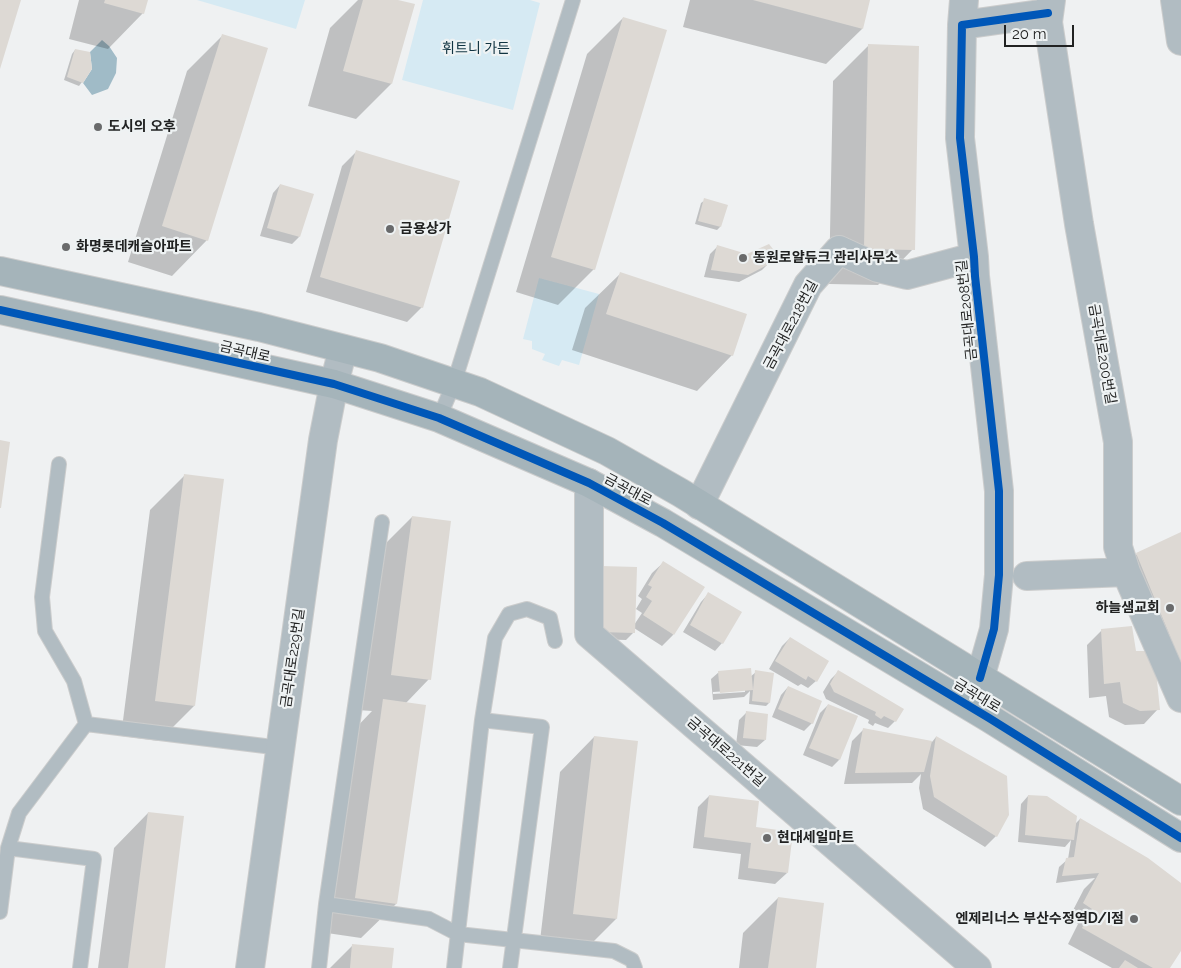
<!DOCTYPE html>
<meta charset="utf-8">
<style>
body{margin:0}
#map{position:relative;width:1181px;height:968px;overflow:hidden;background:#eff1f2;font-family:Raleway,sans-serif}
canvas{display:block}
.scale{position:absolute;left:1004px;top:25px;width:70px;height:22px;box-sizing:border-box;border:2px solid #212222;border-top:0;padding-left:6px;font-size:15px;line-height:18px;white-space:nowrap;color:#212222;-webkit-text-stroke:4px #eef2f3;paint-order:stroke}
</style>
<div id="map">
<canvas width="1181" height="968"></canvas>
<div class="scale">20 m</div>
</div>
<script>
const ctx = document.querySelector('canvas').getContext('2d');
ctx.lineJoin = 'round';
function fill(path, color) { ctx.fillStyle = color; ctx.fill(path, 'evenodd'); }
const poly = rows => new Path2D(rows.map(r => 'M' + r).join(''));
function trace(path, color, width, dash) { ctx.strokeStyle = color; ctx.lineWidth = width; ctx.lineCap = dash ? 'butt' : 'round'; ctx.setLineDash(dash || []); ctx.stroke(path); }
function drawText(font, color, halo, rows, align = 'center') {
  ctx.font = font + ' Raleway,"Noto Sans KR",sans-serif'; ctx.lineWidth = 4.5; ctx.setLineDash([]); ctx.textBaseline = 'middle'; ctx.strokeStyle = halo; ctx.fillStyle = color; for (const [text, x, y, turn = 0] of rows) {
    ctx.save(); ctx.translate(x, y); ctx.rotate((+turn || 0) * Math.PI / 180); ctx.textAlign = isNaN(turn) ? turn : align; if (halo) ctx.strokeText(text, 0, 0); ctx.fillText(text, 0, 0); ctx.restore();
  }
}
fill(poly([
 [197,0,305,0,296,29],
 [423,0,530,0,540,3,513,110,402,80],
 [539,278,599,294,579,365,562,360,559,366,542,360,545,354,532,349,532,341,523,339]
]), '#d6eaf3');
fill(poly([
 [102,40,109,46,117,58,116,73,108,89,92,95,83,83,92,69,90,52]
]), '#a0bbc7');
fill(poly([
 [79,0,146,0,143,13,108,49,69,39],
 [358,0,394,0,391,84,356,119,308,106,330,28],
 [690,0,869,0,862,29,826,64,683,27],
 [623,18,594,269,558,305,516,292,587,54],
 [223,35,207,240,172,276,128,262,187,71],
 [868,46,913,249,878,285,829,284,833,81],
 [75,50,82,82,79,86,64,80,72,54],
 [357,151,422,307,407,322,306,292,342,166],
 [280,185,299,237,292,244,260,236,273,193],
 [705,200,726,206,720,227,717,230,695,224,701,203],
 [717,247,770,262,762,270,739,282,704,277,710,254],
 [621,273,732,355,697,391,572,350,585,308],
 [185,475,194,706,159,741,121,736,150,510],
 [412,517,429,679,406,703,396,904,361,938,320,932,349,735,372,711,357,710,377,552],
 [1181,534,1181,714,1122,569,1137,554],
 [664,562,673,635,662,646,634,628,634,632,626,640,593,639,594,575,634,625,642,613,636,609,642,599,638,596,652,573],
 [708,594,722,643,715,651,683,632,701,602],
 [1102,630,1135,652,1158,709,1144,724,1125,725,1109,717,1106,696,1089,698,1087,645],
 [790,638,816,681,808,688,801,684,798,686,769,669,782,646],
 [719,672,750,677,756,672,769,703,766,706,749,704,750,691,744,697,713,700,711,679],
 [745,690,745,692,713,694,713,692],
 [838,672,895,721,888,728,875,723,873,726,868,723,869,720,826,699,823,692,831,679],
 [788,687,812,723,804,731,772,717,781,695],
 [828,705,839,760,832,767,803,755,820,713],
 [746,713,765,740,757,747,736,745,739,720],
 [864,729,932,742,936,737,996,836,985,847,923,809,919,788,921,774,912,783,844,784,852,741],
 [594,737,616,919,581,954,539,949,560,772],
 [709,796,755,828,787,873,775,884,738,879,741,854,693,848,698,807],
 [1028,796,1074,825,1080,819,1181,884,1181,949,1168,968,1112,968,1068,944,1078,924,1069,918,1084,889,1095,878,1056,883,1059,867,1068,859,1071,840,1065,847,1018,842,1021,804],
 [148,813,164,968,98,968,114,848],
 [778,898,814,968,739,968,743,933],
 [353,945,391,968,330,968]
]), '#0003');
fill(poly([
 [0,0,21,0,0,69],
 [105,0,148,0,144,14,104,3],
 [363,0,398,0,415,4,392,84,343,71],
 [753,0,870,0,863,29],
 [623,17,667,30,595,270,551,257],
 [222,34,268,48,208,241,162,226],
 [868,44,919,46,915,250,864,249],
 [75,49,90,52,92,69,83,83,67,77],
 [356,150,460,181,423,308,320,277],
 [280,184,314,194,300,237,267,228],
 [704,198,728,205,721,227,698,221],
 [769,244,776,253,771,263,748,275,711,270,717,245,747,254],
 [620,272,747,314,733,356,606,314],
 [0,440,10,442,1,508,0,508],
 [184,474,224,479,195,706,155,701],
 [412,516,451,521,431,680,391,675],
 [1181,532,1181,663,1136,553],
 [663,561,705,587,674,635,643,615,652,601,646,597,652,587,648,585],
 [601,566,637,567,635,633,600,632],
 [708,592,742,612,723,644,690,625],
 [1132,626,1136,651,1154,651,1160,710,1140,711,1123,703,1120,682,1104,684,1101,629],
 [790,637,829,661,817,682,808,676,806,680,775,661],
 [751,668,753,690,755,670,774,673,770,703,752,701,753,690,720,693,718,671],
 [838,670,904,709,896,722,884,716,881,719,875,715,876,712,834,692,830,684],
 [788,686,822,701,813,724,778,709],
 [383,699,426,705,397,904,355,898],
 [828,704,858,716,840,760,809,748],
 [746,711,768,714,766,740,743,738],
 [863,728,932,741,924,772,855,773],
 [594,736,638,741,617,919,573,914],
 [936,736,1007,776,1009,815,997,837,934,797,930,776],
 [709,795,759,801,756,827,793,832,788,873,748,868,751,843,704,837],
 [1028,795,1047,796,1077,816,1074,840,1025,835],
 [148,812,184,816,165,968,128,968],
 [1080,818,1148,858,1181,883,1181,951,1170,968,1153,968,1082,928,1092,909,1083,903,1099,873,1062,876,1066,858,1074,857],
 [778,897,824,903,816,968,768,968],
 [352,944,394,948,392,968,350,968],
 [1125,960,1138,968,1119,968]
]), '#ddd9d4');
const service = poly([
 [439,418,454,383,573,0],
 [482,720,495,638,509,614,527,609,550,618,555,641],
 [86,724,281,748],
 [8,848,94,859,80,968],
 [326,904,382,522],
 [0,912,8,848,19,813,86,724,74,681,45,631,42,597,59,464],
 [319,968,326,904,429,919,458,934,614,951,632,960,635,968],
 [454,968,482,720,542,727,510,968]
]);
const minor = poly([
 [1051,0,1048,22,1079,224,1118,442,1118,547,1126,572,1181,698],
 [1175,0,1181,41],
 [962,25,964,0],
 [589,483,589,634,977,968],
 [699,505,808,285,839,250,878,268,907,275,974,257],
 [1027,576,1126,572],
 [980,678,994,629,999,575,999,491,975,276,974,257,960,138,962,25,1048,13]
]);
const tertiary = poly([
 [250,968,323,440,334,384,343,349]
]);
const primary = poly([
 [0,271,259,327,380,358,480,392,607,451,681,493,1181,801],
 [0,310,334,384,439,418,589,483,663,523,989,718,1181,838]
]);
trace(service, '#cbcccc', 16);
trace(minor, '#cbcccc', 30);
trace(tertiary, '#cbcccc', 30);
trace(primary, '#cbcccc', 30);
trace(service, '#b1bcc2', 14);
trace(minor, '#b1bcc2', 28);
trace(tertiary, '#b1bcc2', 28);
trace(primary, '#a5b4ba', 28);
trace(poly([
 [0,310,334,384,439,418,589,483,663,523,989,718,1181,838],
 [980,678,994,629,999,575,999,491,975,276,974,257,960,138,962,25,1048,13]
]), '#0057b8', 8);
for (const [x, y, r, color] of [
 [98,127,5,"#696a6b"],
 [390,229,5,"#696a6b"],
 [66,247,5,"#696a6b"],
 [743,258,5,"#696a6b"],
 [1170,608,5,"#696a6b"],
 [767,838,5,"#696a6b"],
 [1134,919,5,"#696a6b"]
]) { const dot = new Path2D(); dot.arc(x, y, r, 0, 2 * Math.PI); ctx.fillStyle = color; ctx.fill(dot); trace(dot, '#eef2f3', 2); }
drawText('14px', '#113442', '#eef2f3', [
 ["휘트니 가든",476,49]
]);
drawText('bold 14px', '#212222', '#eef2f3', [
 ["도시의 오후",108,127],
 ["금용상가",400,229],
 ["화명롯데캐슬아파트",76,247],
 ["동원로얄듀크 관리사무소",753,258],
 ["하늘샘교회",1160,608,"right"],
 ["현대세일마트",777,838],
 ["엔제리너스 부산수정역D/I점",1124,919,"right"]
], 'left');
drawText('14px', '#212222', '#eef2f3', [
 ["금곡대로208번길",967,310,-96],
 ["금곡대로218번길",791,325,-62],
 ["금곡대로",245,352,13],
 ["금곡대로200번길",1102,354,80],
 ["금곡대로",628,490,28],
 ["금곡대로229번길",293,658,-82],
 ["금곡대로",977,696,31],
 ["금곡대로221번길",726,752,41]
]);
</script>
